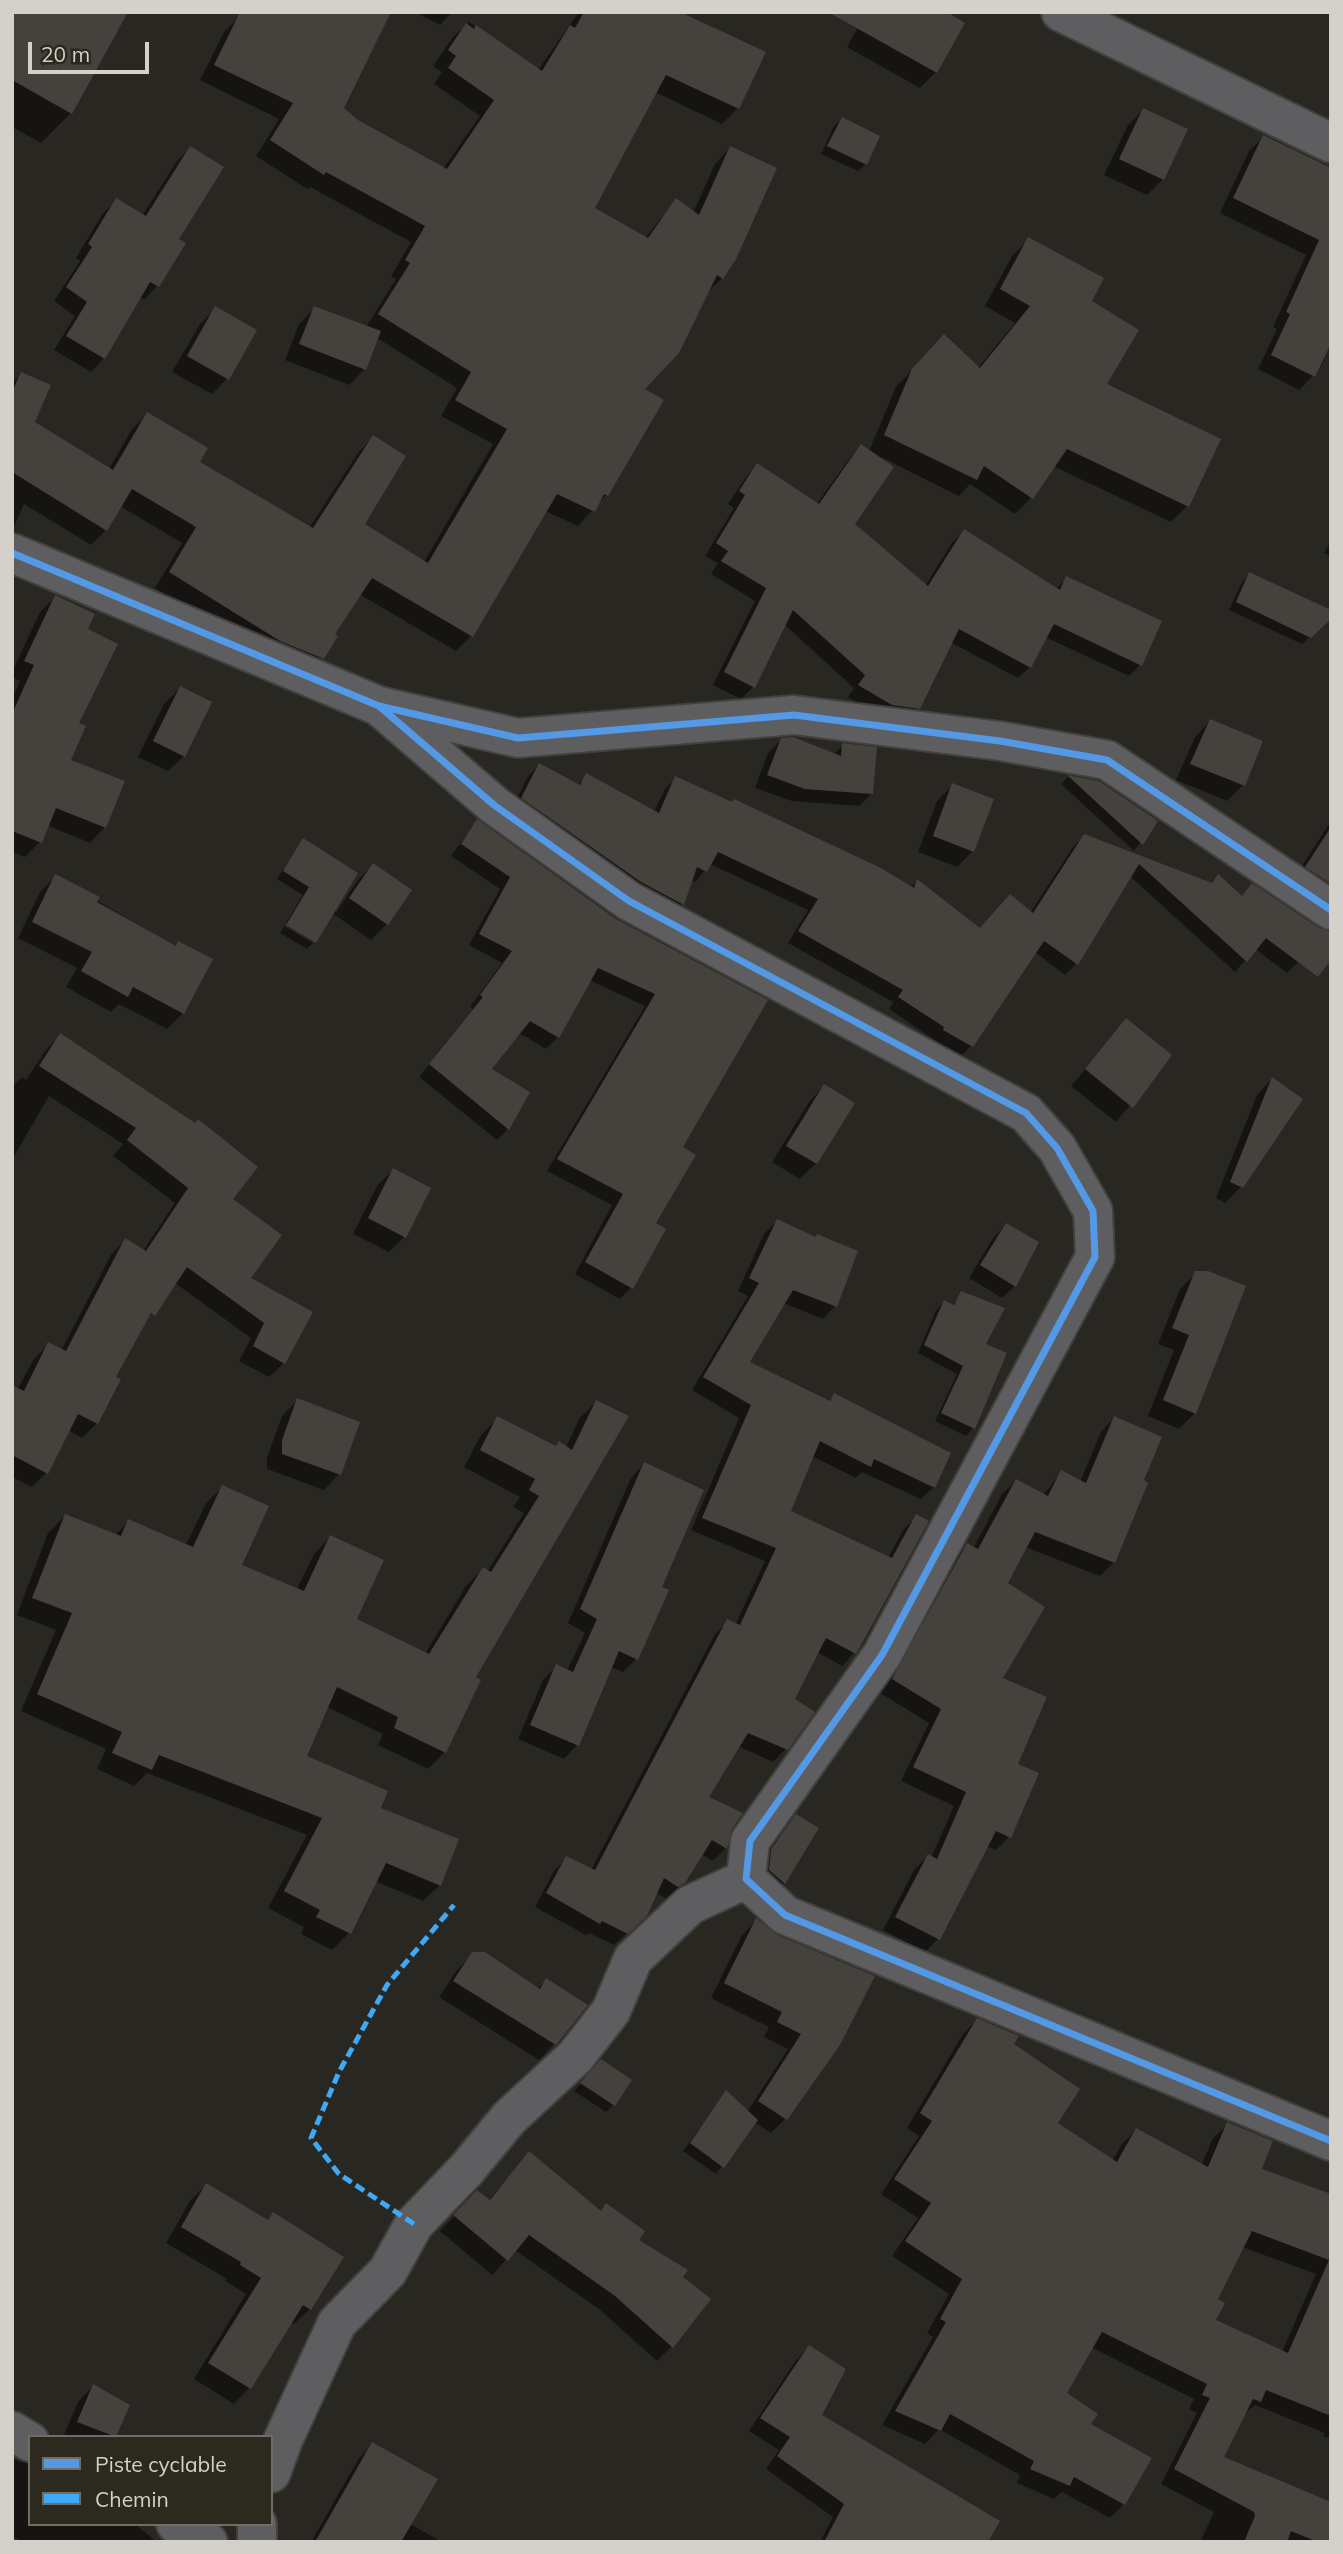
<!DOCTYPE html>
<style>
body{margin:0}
#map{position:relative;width:1343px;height:2554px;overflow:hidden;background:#282722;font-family:Mulish,sans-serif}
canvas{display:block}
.frame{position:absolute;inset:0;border:14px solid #d4d1ca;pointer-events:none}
.legend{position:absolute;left:28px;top:2435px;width:245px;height:91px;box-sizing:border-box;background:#2c291e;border:2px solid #6f6c63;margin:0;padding:9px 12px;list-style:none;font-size:21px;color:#d4d1ca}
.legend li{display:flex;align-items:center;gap:14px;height:35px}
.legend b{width:35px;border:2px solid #6f6c63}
.scale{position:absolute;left:28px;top:42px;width:121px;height:32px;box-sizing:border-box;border:4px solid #d4d1ca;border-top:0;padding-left:9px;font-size:21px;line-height:24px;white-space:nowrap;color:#d4d1ca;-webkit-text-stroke:5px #2c291e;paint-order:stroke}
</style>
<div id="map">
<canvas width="1343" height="2554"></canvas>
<div class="frame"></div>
<ul class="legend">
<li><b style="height:9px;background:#5399e6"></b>Piste cyclable</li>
<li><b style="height:9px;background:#3fa9f5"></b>Chemin</li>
</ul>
<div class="scale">20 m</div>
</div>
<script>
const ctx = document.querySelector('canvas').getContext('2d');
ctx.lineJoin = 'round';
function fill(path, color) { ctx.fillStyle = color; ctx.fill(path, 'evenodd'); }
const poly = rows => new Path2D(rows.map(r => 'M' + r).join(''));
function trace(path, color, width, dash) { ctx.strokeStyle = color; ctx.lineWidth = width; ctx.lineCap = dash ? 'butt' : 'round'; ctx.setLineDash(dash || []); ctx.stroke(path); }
fill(poly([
 [12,12,71,113,41,143,12,127],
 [415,12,452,12,440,25],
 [579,12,676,12,764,53,738,108,722,124,655,92,592,209,645,238,676,200,693,213,715,164,730,148,722,278,707,293,642,390,606,495,578,526,545,511,471,636,456,651,359,594,332,635,322,658,307,674,264,656,155,588,182,543,120,506,106,530,91,545,24,504,12,531,12,383,22,374,33,422,109,469,132,429,148,414,197,463,309,528,358,453,373,437,363,524,424,562,493,444,441,416,457,388,377,338,365,369,349,385,285,360,299,324,315,308,366,327,396,279,391,276,411,242,310,187,307,189,256,156,279,119,200,80,224,32,239,17,358,121,443,169,480,116,434,84,442,72,433,66,453,37,469,22,538,70],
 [866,12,963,23,936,72,920,88,847,47],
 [1143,110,1163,179,1147,195,1104,175,1128,125],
 [842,119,866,164,858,171,821,154,834,126],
 [1264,137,1331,186,1331,345,1320,368,1299,390,1258,369,1277,329,1273,327,1306,255,1220,213,1249,151],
 [190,148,177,239,184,244,157,286,144,300,140,297,104,358,91,372,54,350,75,316,54,301,80,261,76,258,103,213,117,200,142,216,177,161],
 [1029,239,1089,301,1105,385,1187,506,1171,522,1053,466,1031,498,1015,514,970,484,959,496,881,457,852,524,925,586,952,543,964,531,1055,590,1067,578,1140,665,1129,676,1045,637,1030,667,1018,678,950,642,919,708,907,720,879,716,848,697,854,688,784,624,753,687,741,699,713,685,755,601,711,574,718,563,705,556,734,508,728,504,746,477,758,465,816,505,850,458,862,446,869,451,896,387,928,353,978,368,1015,323,985,306,1012,256],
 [215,309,227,379,212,394,172,372,200,324],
 [1331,541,1331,556,1324,553],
 [1249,574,1331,617,1302,644,1229,610,1242,582],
 [55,597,86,630,77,724,68,761,105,827,90,843,47,825,40,842,25,857,12,852,12,699,20,681,12,677,12,672,40,612],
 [180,688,184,756,168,771,138,757,164,704],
 [1210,721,1261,742,1243,785,1227,801,1176,780,1195,737],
 [781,740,833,755,843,745,872,793,859,806,792,801,755,788,768,753],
 [539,765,577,785,587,776,654,812,665,789,676,778,910,888,917,881,980,930,1030,913,1073,847,1084,836,1210,884,1218,876,1241,897,1252,886,1298,962,1287,973,1255,949,1235,972,1130,876,1076,964,1065,975,1035,952,971,1046,960,1057,889,1009,893,1002,788,943,808,910,710,864,695,882,691,880,682,905,671,915,512,809,528,776],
 [1068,777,1098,782,1156,821,1134,851,1061,784],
 [953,785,973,851,957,867,918,852,937,801],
 [477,821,616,920,765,1001,680,1148,631,1288,620,1299,575,1274,612,1205,547,1171,645,1006,589,980,558,1037,546,1049,519,1033,490,1070,508,1129,497,1140,419,1077,473,1009,470,1007,502,963,469,945,500,889,451,856],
 [1331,821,1331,905,1293,880],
 [304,840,336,913,357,881,373,865,387,924,371,940,332,913,315,941,286,923,303,895,277,879],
 [56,876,175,947,179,943,183,1013,167,1029,119,1004,111,1012,66,987,77,968,18,938,40,892],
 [284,926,313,943,307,949,280,933],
 [1126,1021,1170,1056,1116,1122,1071,1086],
 [60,1035,231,1199,249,1278,284,1363,269,1377,239,1361,251,1338,175,1283,141,1327,114,1378,97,1423,82,1438,68,1430,46,1473,32,1487,12,1477,12,1399,34,1359,49,1344,61,1351,111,1255,125,1240,143,1251,175,1203,113,1156,123,1144,49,1096,12,1160,12,1087,22,1077,26,1080,46,1050],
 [1272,1079,1301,1099,1241,1187,1225,1203,1216,1198,1257,1095],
 [824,1086,853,1103,816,1163,800,1179,772,1162,809,1102],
 [393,1170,404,1237,389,1252,353,1234,377,1186],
 [777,1221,835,1306,823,1319,783,1303,748,1363,828,1402,834,1396,934,1487,921,1499,862,1472,856,1478,812,1456,789,1512,888,1558,904,1529,917,1516,854,1653,842,1666,817,1652,792,1700,786,1749,773,1762,738,1746,707,1798,730,1828,726,1848,713,1861,701,1854,683,1882,670,1896,665,1898,656,1893,646,1915,614,1945,589,1933,586,1935,535,1907,554,1871,567,1858,591,1870,715,1634,728,1621,735,1625,765,1561,691,1530,739,1418,692,1390,748,1296,738,1291,764,1234],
 [1006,1225,1015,1286,1002,1298,969,1278,993,1238],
 [1196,1273,1195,1413,1179,1429,1148,1416,1174,1350,1158,1344,1180,1289],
 [962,1293,984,1345,973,1428,966,1436,935,1421,957,1374,918,1353,936,1310,944,1302,952,1306],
 [297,1401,339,1474,324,1490,267,1469,267,1457,282,1416],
 [596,1402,473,1678,445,1752,428,1769,378,1745,383,1734,327,1707,305,1757,379,1809,440,1885,423,1901,375,1881,349,1933,332,1950,301,1934,304,1927,268,1908,307,1835,147,1773,134,1786,97,1769,106,1749,21,1711,56,1630,17,1615,48,1533,65,1516,114,1536,129,1521,186,1545,206,1503,223,1487,240,1565,297,1589,314,1554,330,1537,355,1620,425,1654,466,1586,483,1569,487,1572,524,1513,513,1507,520,1497,464,1467,481,1435,498,1418,555,1448,566,1448,579,1419],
 [1114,1418,1142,1480,1114,1562,1100,1576,1025,1547,1005,1584,1000,1679,1016,1765,1009,1837,996,1850,987,1846,939,1938,925,1952,883,1930,914,1870,928,1856,931,1858,954,1806,901,1781,929,1723,880,1693,954,1559,967,1545,973,1549,1002,1494,1016,1481,1043,1495,1061,1473,1080,1482,1101,1432],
 [644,1464,660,1588,636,1659,623,1672,611,1667,577,1745,564,1759,518,1739,543,1680,557,1666,567,1671,585,1633,568,1623,631,1478],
 [796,1816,816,1828,784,1883,768,1898,756,1866],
 [756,1921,776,1937,873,1977,785,2119,771,2133,754,2122,716,2174,683,2151,726,2092,747,2112,788,2049,764,2037,769,2027,711,1998,742,1935],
 [473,1954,538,1989,546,1980,554,2044,539,2060,439,1997,457,1970],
 [977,2020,1012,2045,1055,2123,1112,2161,1122,2144,1136,2130,1201,2166,1213,2138,1228,2124,1259,2170,1331,2196,1331,2439,1323,2436,1325,2433,1255,2405,1243,2415,1221,2458,1331,2542,1200,2542,1214,2512,1161,2484,1197,2413,1189,2409,1194,2399,1091,2347,1064,2393,1088,2425,1124,2504,1110,2518,1062,2492,1054,2499,1017,2483,1020,2475,939,2429,925,2444,882,2425,933,2337,927,2333,949,2294,892,2256,918,2218,881,2194,919,2136,907,2128,963,2034],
 [1242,2247,1316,2274,1282,2352,1214,2321,1216,2300],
 [601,2062,613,2105,606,2112,574,2091],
 [530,2153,600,2212,606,2205,636,2240,681,2277,672,2346,657,2361,600,2310,515,2250,492,2275,440,2231,477,2192,488,2201],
 [206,2185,266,2221,273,2214,310,2309,294,2324,290,2322,249,2388,234,2404,194,2379,246,2294,225,2281,227,2279,166,2243,190,2201],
 [809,2347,820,2416,986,2542,820,2542,833,2517,766,2469,779,2450,749,2431,796,2360],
 [93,2386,128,2406,114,2437,63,2437,78,2402],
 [373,2445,410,2524,442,2542,311,2542,359,2458],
 [12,2459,30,2464,30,2524,135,2524,157,2542,24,2542,12,2536]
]), '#0007');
fill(poly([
 [12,12,128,12,72,114,12,80],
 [240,12,391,12,344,108,358,120,447,169,494,100,448,68,456,56,448,50,466,23,474,29,476,25,542,71,570,25,575,28,584,12,680,12,766,52,739,109,666,75,595,208,648,238,676,198,699,215,730,146,777,168,736,259,723,279,717,275,679,353,645,389,664,400,608,496,604,494,595,512,557,494,473,637,372,578,335,634,338,636,324,659,280,641,169,572,196,527,132,489,107,531,12,472,12,392,21,372,51,385,35,422,113,470,147,412,208,448,200,462,313,528,373,435,406,456,365,524,428,563,507,429,455,400,471,372,378,314,410,263,405,260,425,226,326,172,324,175,270,140,293,103,214,65],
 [828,12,947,12,965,23,937,73],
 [1143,108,1188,129,1164,180,1119,159],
 [842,117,880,136,867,165,827,146],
 [1263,135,1331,168,1331,344,1315,377,1271,355,1290,314,1286,312,1319,240,1233,198],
 [190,146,224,167,179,239,186,243,159,287,150,282,105,359,66,336,87,302,66,287,92,247,88,244,116,198,146,216],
 [1028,237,1104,278,1092,301,1139,330,1107,384,1221,439,1189,507,1067,449,1033,499,984,466,977,480,884,435,912,369,944,334,980,368,1030,306,1000,289],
 [215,306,257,330,229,380,187,356],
 [314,306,381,331,366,370,299,344],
 [861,444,894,467,855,524,928,586,964,529,1060,590,1066,576,1162,621,1142,666,1054,624,1031,668,959,629,920,709,892,705,858,685,865,675,793,610,755,688,724,672,766,588,721,561,728,551,716,543,745,495,739,491,757,463,819,504],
 [1249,572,1331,610,1331,619,1311,638,1236,602],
 [55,595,95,614,88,629,118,644,79,723,86,726,71,760,125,781,106,828,56,808,42,843,12,831,12,714,34,665,24,661],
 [180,686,212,702,185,757,153,741],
 [1210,719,1263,741,1245,786,1190,764],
 [793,737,841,756,842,743,877,747,873,794,805,789,767,775,781,738],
 [539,763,580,785,586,773,659,813,675,776,732,802,734,799,881,868,914,888,917,879,980,928,1010,894,1033,913,1084,834,1212,883,1218,874,1242,896,1252,883,1319,928,1331,932,1331,960,1318,977,1266,938,1247,962,1139,864,1078,965,1044,941,973,1047,943,1030,944,1027,898,997,903,990,798,931,818,899,718,852,707,872,697,867,684,905,641,882,521,798],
 [1067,775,1099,781,1158,821,1143,845],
 [952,783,994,799,974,852,933,836],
 [477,819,616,919,768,1000,683,1147,696,1155,656,1223,666,1229,633,1289,585,1262,623,1194,557,1159,655,994,598,968,559,1038,530,1021,492,1069,530,1092,509,1130,429,1064,483,997,480,995,512,951,479,934,510,877,461,844],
 [1331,827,1331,884,1305,867],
 [303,838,358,873,316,943,286,925,309,887,283,871],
 [373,863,412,890,388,925,349,898],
 [55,874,100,897,97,902,176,946,178,941,213,959,184,1014,133,987,128,997,81,971,92,952,32,922],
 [1126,1018,1172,1055,1133,1108,1085,1069],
 [60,1033,195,1123,198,1119,258,1167,233,1199,282,1235,251,1278,313,1312,285,1364,253,1346,264,1323,187,1267,155,1316,151,1313,116,1377,121,1379,98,1424,78,1414,48,1474,12,1455,12,1385,24,1391,48,1342,66,1351,125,1238,146,1251,188,1188,127,1140,136,1128,39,1066],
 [1272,1077,1303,1099,1243,1188,1230,1182],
 [824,1084,855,1103,817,1164,786,1146],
 [393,1168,431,1188,406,1238,368,1218],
 [777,1219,816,1237,817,1234,858,1251,837,1307,793,1290,750,1362,830,1401,834,1393,951,1453,935,1488,874,1459,871,1467,820,1441,791,1511,892,1558,916,1514,929,1521,856,1654,826,1638,795,1699,815,1712,788,1750,748,1733,709,1797,743,1813,732,1829,727,1849,712,1840,685,1883,678,1887,664,1878,647,1916,628,1934,602,1921,600,1924,546,1893,566,1856,595,1870,727,1619,740,1625,776,1548,702,1518,751,1405,703,1377,759,1283,749,1278],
 [1006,1223,1039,1242,1016,1287,980,1265],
 [1195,1271,1208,1271,1246,1286,1196,1414,1163,1400,1189,1335,1172,1328],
 [961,1291,1005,1308,986,1344,1007,1353,975,1429,941,1413,963,1366,924,1345,944,1300,954,1305],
 [297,1398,360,1422,341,1475,282,1454,282,1440],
 [596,1400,629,1416,476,1677,481,1680,446,1753,394,1728,398,1717,337,1687,307,1756,388,1791,381,1808,459,1839,441,1886,386,1863,351,1934,316,1917,320,1910,284,1891,322,1818,159,1755,152,1770,112,1753,122,1732,37,1694,72,1613,32,1598,65,1514,121,1536,128,1519,193,1547,222,1485,269,1506,242,1565,304,1591,330,1535,384,1560,357,1619,429,1654,483,1567,491,1572,539,1496,529,1490,535,1479,480,1450,497,1416,556,1446,559,1441,572,1450],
 [1114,1416,1162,1437,1144,1480,1148,1483,1115,1563,1035,1532,1008,1583,1045,1607,1003,1678,1047,1697,1018,1764,1039,1773,1011,1838,996,1831,940,1940,895,1917,928,1854,937,1859,966,1792,913,1767,941,1709,892,1679,967,1543,978,1549,1016,1479,1048,1496,1061,1470,1086,1483],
 [644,1462,704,1490,662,1587,669,1590,638,1660,619,1651,579,1746,530,1725,556,1664,573,1672,597,1619,580,1609],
 [796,1814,819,1828,785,1884,769,1870,771,1849],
 [756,1918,777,1935,875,1976,840,2045,787,2120,758,2101,801,2034,777,2022,782,2012,724,1983],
 [472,1952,485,1952,540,1989,546,1978,588,2005,556,2045,453,1981],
 [977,2018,1019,2036,1014,2044,1080,2089,1058,2123,1117,2162,1136,2128,1208,2167,1227,2122,1273,2141,1262,2169,1331,2194,1331,2416,1266,2390,1261,2402,1253,2399,1224,2457,1331,2502,1331,2542,1318,2542,1291,2531,1287,2542,1244,2542,1255,2516,1254,2512,1174,2469,1210,2398,1202,2395,1207,2384,1102,2332,1067,2393,1098,2414,1091,2424,1152,2458,1125,2505,1074,2477,1070,2486,1030,2469,1034,2461,950,2414,941,2431,895,2411,946,2322,940,2319,962,2279,905,2241,931,2203,894,2179,932,2121,920,2113],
 [1252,2231,1329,2260,1288,2353,1216,2320,1225,2303,1218,2299],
 [601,2059,632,2080,615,2106,580,2083],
 [726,2090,758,2120,724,2168,690,2143],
 [529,2151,601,2211,606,2203,645,2231,639,2240,688,2270,683,2277,711,2299,673,2348,615,2296,529,2235,508,2261,453,2215,477,2190,490,2200],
 [206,2183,268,2220,273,2212,344,2257,311,2310,303,2305,251,2389,208,2363,261,2278,240,2265,241,2262,181,2227],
 [809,2345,846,2369,822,2415,1000,2521,988,2542,824,2542,844,2504,777,2456,790,2437,760,2418],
 [93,2384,130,2405,116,2437,77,2422],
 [372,2442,438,2479,401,2542,315,2542]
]), '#45423e');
const minor = poly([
 [1061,12,1331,143],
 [12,553,379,706,518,738,794,715,1000,741,1107,760,1331,910],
 [379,706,494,805,629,901,1026,1113,1057,1148,1093,1211,1095,1257,882,1655,750,1841,746,1879,785,1915,1331,2141],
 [12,2431,30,2442],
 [271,2473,283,2440,337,2323,388,2271,414,2224,466,2170,509,2118,575,2057,611,2011,633,1959,690,1905,746,1879],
 [176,2524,208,2542],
 [257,2542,257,2524]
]);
trace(minor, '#43413e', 42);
trace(minor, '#5e5d5f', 38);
trace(poly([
 [414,2224,339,2174,311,2138,339,2072,387,1985,454,1905]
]), '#3fa9f5', 5, [10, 5]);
trace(poly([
 [12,553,379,706,518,738,794,715,1000,741,1107,760,1331,910],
 [379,706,494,805,629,901,1026,1113,1057,1148,1093,1211,1095,1257,882,1655,750,1841,746,1879,785,1915,1331,2141]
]), '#5399e6', 7);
</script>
